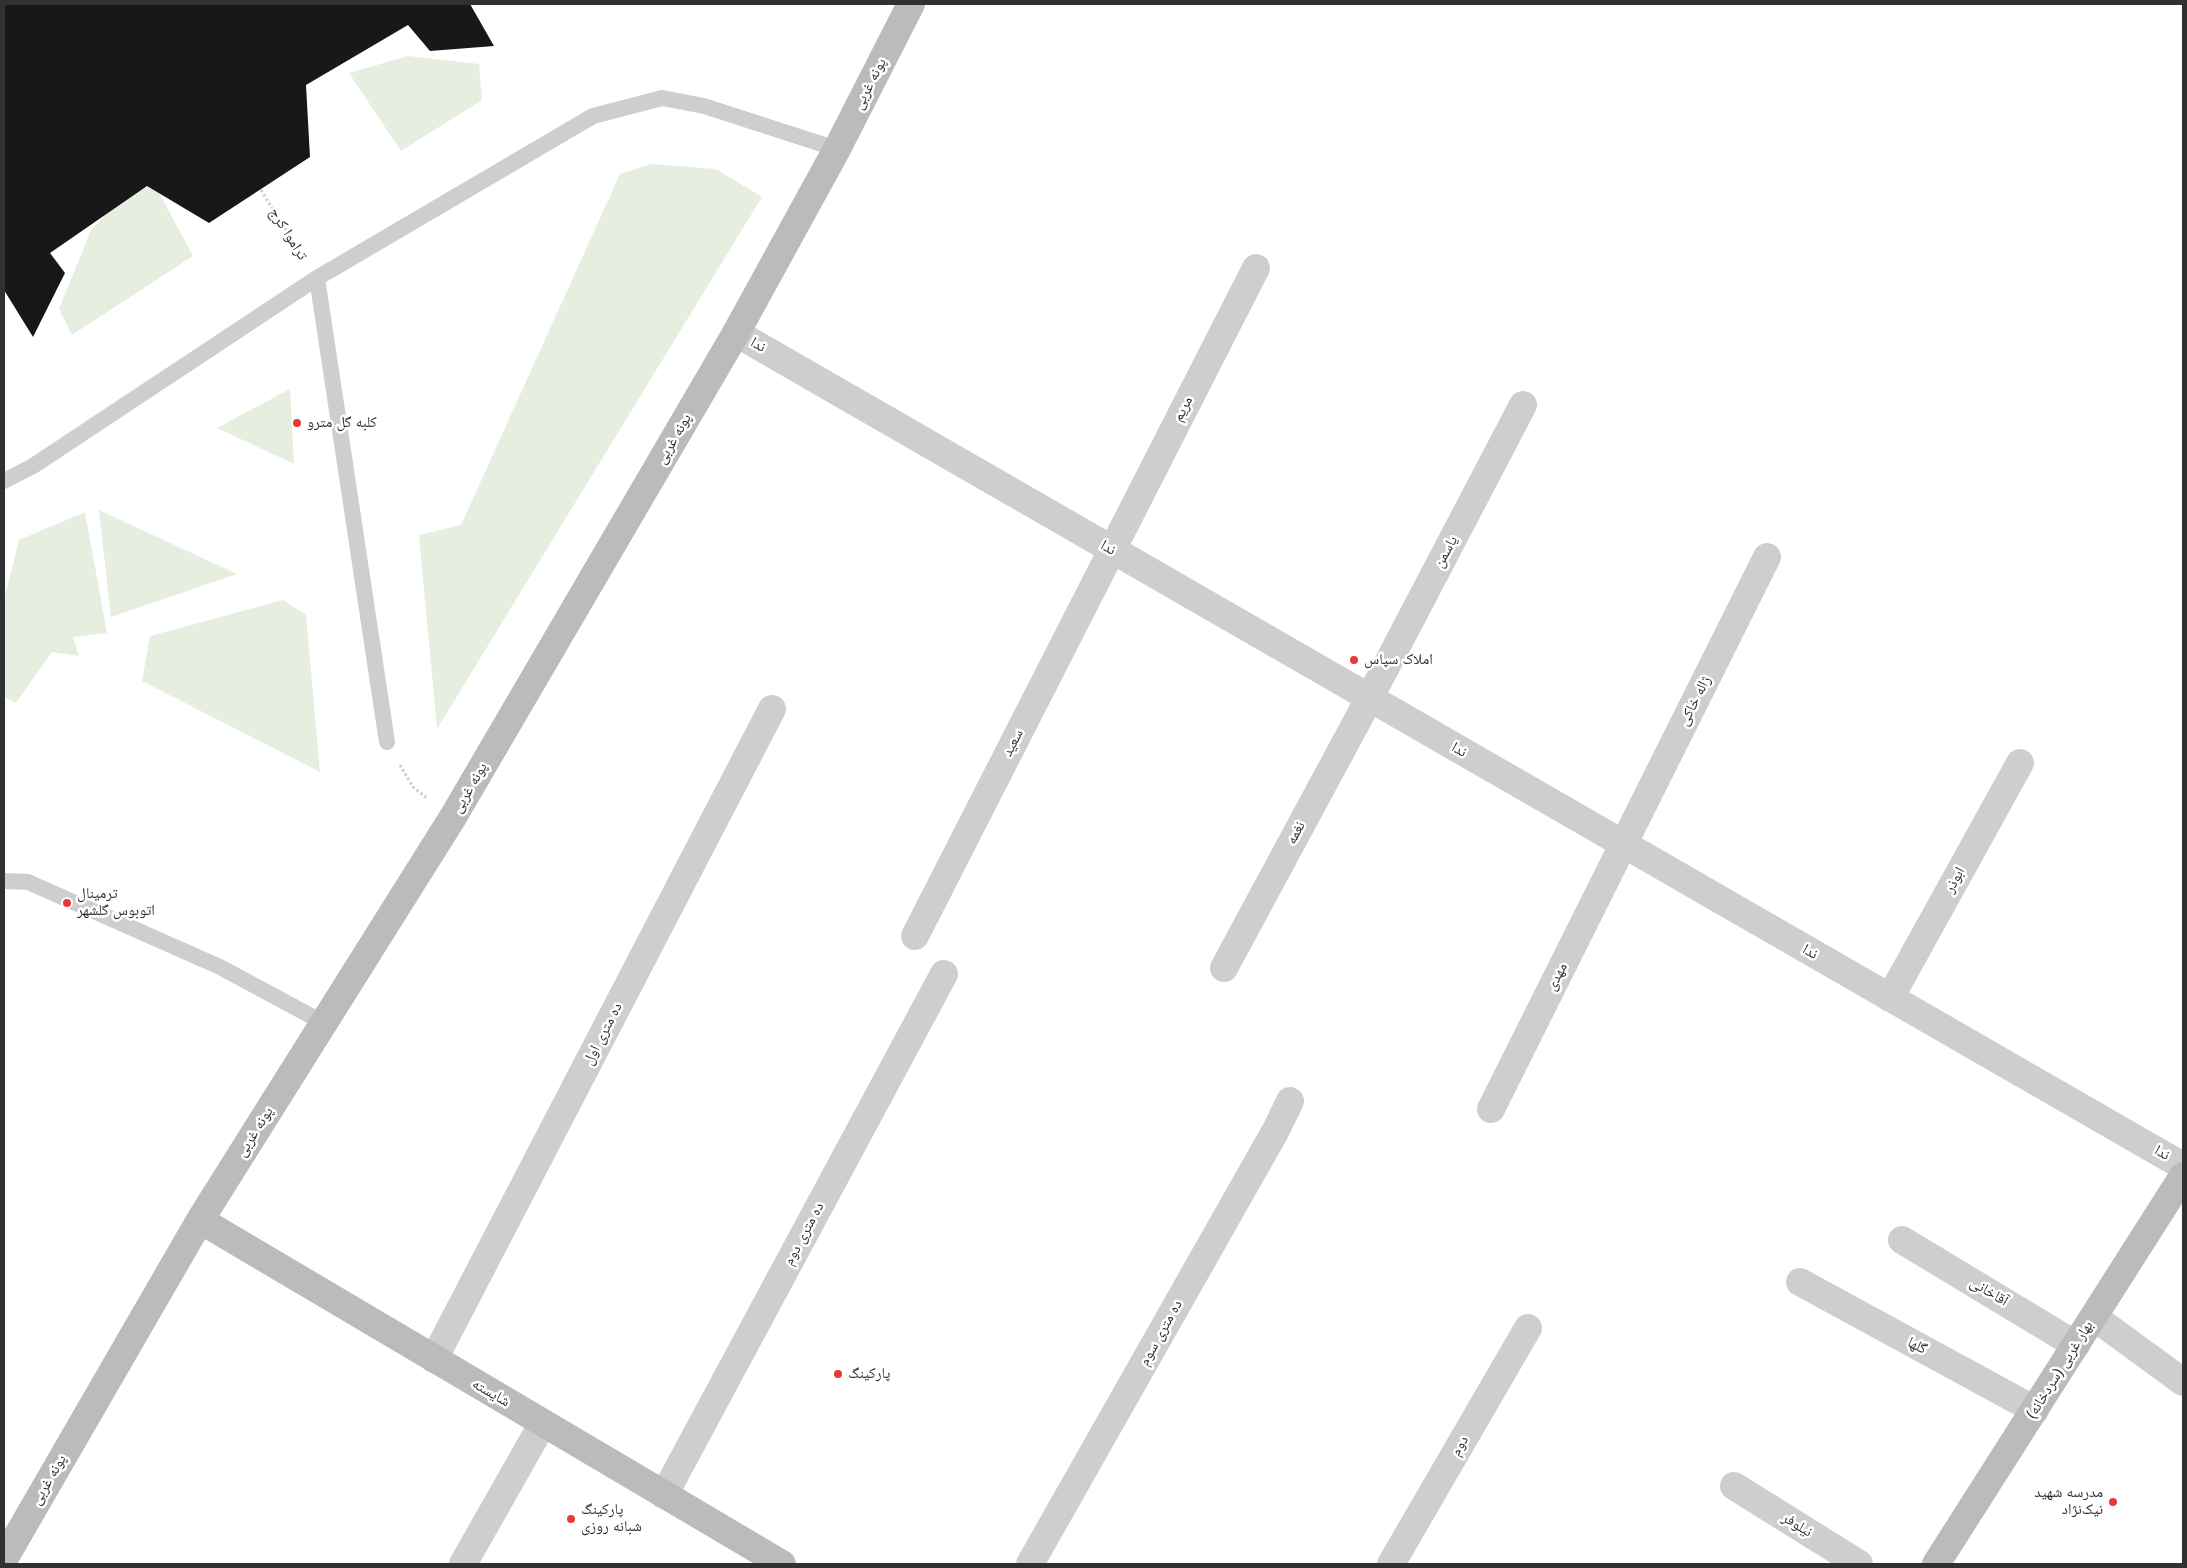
<!DOCTYPE html>
<meta charset="utf-8">
<style>
body{margin:0}
#map{position:relative;width:2187px;height:1568px;overflow:hidden;background:#fff;font-family:Arial,sans-serif}
canvas{display:block}
.frame{position:absolute;inset:0;border:5px solid #313131;pointer-events:none}
</style>
<div id="map">
<canvas width="2187" height="1568"></canvas>
<div class="frame"></div>
</div>
<script>
const ctx = document.querySelector('canvas').getContext('2d');
ctx.lineJoin = 'round';
function fill(path, color) { ctx.fillStyle = color; ctx.fill(path, 'evenodd'); }
const poly = rows => new Path2D(rows.map(r => 'M' + r).join(''));
function trace(path, color, width, dash) { ctx.strokeStyle = color; ctx.lineWidth = width; ctx.lineCap = dash ? 'butt' : 'round'; ctx.setLineDash(dash || []); ctx.stroke(path); }
function drawText(font, color, halo, rows, align = 'center') {
  ctx.font = font + ' Arial,"Noto Naskh Arabic",sans-serif'; ctx.lineWidth = 5; ctx.setLineDash([]); ctx.textBaseline = 'middle'; ctx.strokeStyle = halo; ctx.fillStyle = color; for (const [text, x, y, turn = 0] of rows) {
    ctx.save(); ctx.translate(x, y); ctx.rotate((+turn || 0) * Math.PI / 180); ctx.textAlign = isNaN(turn) ? turn : align; if (halo) ctx.strokeText(text, 0, 0); ctx.fillText(text, 0, 0); ctx.restore();
  }
}
fill(poly([
 [408,56,479,64,482,100,401,151,349,73],
 [651,164,716,169,762,197,437,729,419,535,461,525,620,174],
 [148,172,193,256,72,335,59,309,91,230],
 [290,389,294,464,217,428],
 [99,510,237,574,111,617],
 [85,512,107,633,73,637,79,656,52,652,16,703,4,697,4,600,19,540],
 [283,600,306,615,320,772,142,681,150,636]
]), '#e6eee0');
fill(poly([
 [4,4,470,4,494,46,430,51,408,25,306,85,310,157,209,223,147,186,50,253,65,273,33,337,4,290]
]), '#181818');
trace(poly([
 [261,190,301,255],
 [400,765,413,787,427,798]
]), '#cecece', 3, [2.5, 2.5]);
trace(poly([
 [317,278,387,742],
 [4,481,33,466,317,278,593,116,662,98,704,106,837,149],
 [4,881,28,882,220,967,324,1023]
]), '#cecece', 16);
trace(poly([
 [736,333,2183,1166],
 [915,936,1256,268],
 [1224,968,1369,699,1523,405],
 [1890,998,2020,763],
 [1491,1109,1767,557],
 [1902,1240,2076,1345],
 [1800,1282,2035,1410],
 [2094,1317,2183,1382],
 [434,1359,772,709],
 [1734,1486,1859,1564],
 [664,1495,944,974],
 [463,1564,543,1423],
 [1030,1564,1276,1130,1290,1101],
 [1391,1564,1528,1328]
]), '#cecece', 28);
trace(poly([
 [200,1220,782,1564],
 [4,1559,200,1220,453,817,736,333,837,149,911,4],
 [1936,1564,2183,1176]
]), '#bbb', 28);
for (const [x, y, r, color] of [
 [297,423,5,"#e53a37"],
 [1354,660,5,"#e53a37"],
 [67,903,5,"#e53a37"],
 [838,1374,5,"#e53a37"],
 [2113,1502,5,"#e53a37"],
 [571,1519,5,"#e53a37"]
]) { const dot = new Path2D(); dot.arc(x, y, r, 0, 2 * Math.PI); ctx.fillStyle = color; ctx.fill(dot); trace(dot, '#fff', 2); }
drawText('15px', '#313131', '#fff', [
 ["پونه غربی",870,84,-63],
 ["تراموا کرج",288,234,58],
 ["ندا",758,345,30],
 ["مریم",1183,409,-63],
 ["پونه غربی",674,439,-60],
 ["ندا",1108,548,30],
 ["یاسمن",1446,552,-62],
 ["ژاله خاکی",1695,701,-63],
 ["سعید",1013,743,-63],
 ["ندا",1459,750,30],
 ["پونه غربی",470,788,-60],
 ["نغمه",1296,833,-62],
 ["ابوذر",1955,880,-61],
 ["ندا",1810,952,30],
 ["مهدی",1557,977,-63],
 ["ده متری اول",603,1034,-63],
 ["پونه غربی",255,1132,-58],
 ["ندا",2162,1153,30],
 ["ده متری دوم",804,1234,-62],
 ["آقاخانی",1989,1292,31],
 ["ده متری سوم",1161,1333,-61],
 ["گلها",1917,1346,28],
 ["بهار غربی (سردخانه)",2060,1370,-58],
 ["شایسته",491,1393,30],
 ["دوم",1460,1446,-60],
 ["پونه غربی",49,1480,-60],
 ["نیلوفر",1797,1525,32]
]);
drawText('15px', '#313131', '#fff', [
 ["کلبه گل مترو",307,423],
 ["املاک سپاس",1364,660],
 ["ترمینال",77,894],
 ["اتوبوس گلشهر",77,911],
 ["پارکینگ",848,1374],
 ["مدرسه شهید",2103,1493,"right"],
 ["نیک‌نژاد",2103,1510,"right"],
 ["پارکینگ",581,1510],
 ["شبانه روزی",581,1527]
], 'left');
</script>
